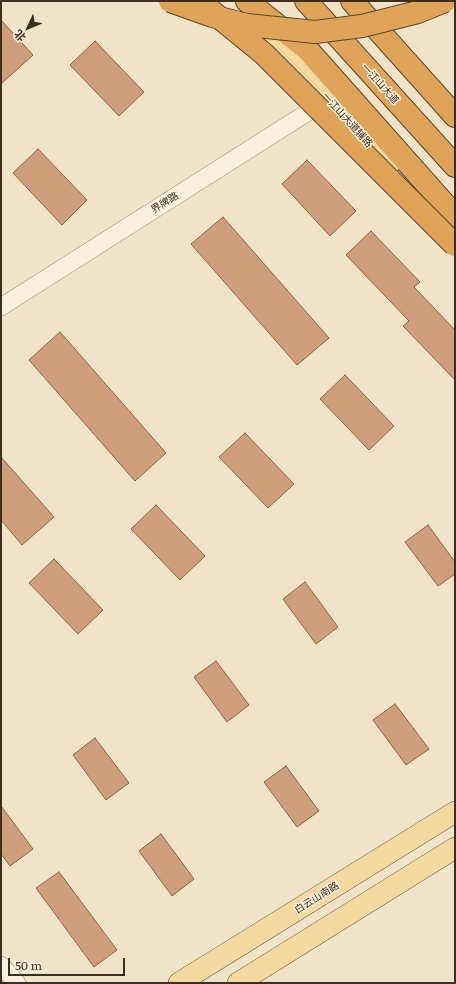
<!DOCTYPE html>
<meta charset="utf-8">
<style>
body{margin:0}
#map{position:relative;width:456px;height:984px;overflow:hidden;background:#f0e4c8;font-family:Literata,"Noto Sans SC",serif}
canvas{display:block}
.frame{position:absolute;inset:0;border:2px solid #3d2e20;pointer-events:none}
.north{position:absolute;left:8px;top:8px;width:40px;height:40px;-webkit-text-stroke:3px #f7eed8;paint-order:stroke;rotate:226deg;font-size:11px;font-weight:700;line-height:16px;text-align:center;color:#3d2e20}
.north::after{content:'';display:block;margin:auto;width:14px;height:18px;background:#3d2e20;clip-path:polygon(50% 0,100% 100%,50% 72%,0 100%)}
.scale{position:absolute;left:8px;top:958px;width:117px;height:18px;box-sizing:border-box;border:2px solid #3d2e20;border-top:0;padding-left:5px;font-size:12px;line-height:14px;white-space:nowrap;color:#3d2e20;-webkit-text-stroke:3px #f7eed8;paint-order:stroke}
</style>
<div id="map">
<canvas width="456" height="984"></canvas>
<div class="frame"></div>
<div class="north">北</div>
<div class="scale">50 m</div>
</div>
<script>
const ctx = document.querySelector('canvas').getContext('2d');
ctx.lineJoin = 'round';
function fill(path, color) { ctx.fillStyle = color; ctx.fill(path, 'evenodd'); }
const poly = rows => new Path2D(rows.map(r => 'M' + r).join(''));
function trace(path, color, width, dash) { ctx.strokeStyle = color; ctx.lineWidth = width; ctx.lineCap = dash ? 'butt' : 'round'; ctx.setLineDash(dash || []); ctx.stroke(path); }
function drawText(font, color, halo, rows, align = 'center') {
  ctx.font = font + ' Literata,"Noto Sans SC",serif'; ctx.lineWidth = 3; ctx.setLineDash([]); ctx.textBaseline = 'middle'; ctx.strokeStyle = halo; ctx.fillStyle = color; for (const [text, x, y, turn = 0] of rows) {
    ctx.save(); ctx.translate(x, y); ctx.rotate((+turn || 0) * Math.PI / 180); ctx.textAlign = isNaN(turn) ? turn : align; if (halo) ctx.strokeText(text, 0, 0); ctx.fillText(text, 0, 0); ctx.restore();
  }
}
const building = poly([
 [1,20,33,55,1,84,1,20],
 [95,41,144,92,119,116,70,65,95,41],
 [38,149,87,200,62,225,13,173,38,149],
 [307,160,356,211,330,236,282,184,307,160],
 [223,217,329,338,297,365,191,244,223,217],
 [371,231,420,282,414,287,455,330,455,380,403,326,409,321,346,255,371,231],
 [60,332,166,453,135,481,29,360,60,332],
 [345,375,394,426,369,450,320,399,345,375],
 [245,433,294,484,268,508,219,457,245,433],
 [1,457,54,517,22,545,1,520,1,457],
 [156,505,205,556,180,580,131,529,156,505],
 [428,525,455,562,455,574,438,586,405,542,428,525],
 [54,559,103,610,78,634,29,583,54,559],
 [305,582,338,627,316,644,283,599,305,582],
 [216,661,249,705,227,722,194,677,216,661],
 [395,704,429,749,406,765,373,720,395,704],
 [95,738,129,783,106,800,73,755,95,738],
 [286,766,319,811,297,827,264,782,286,766],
 [1,806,33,849,10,866,1,854,1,806],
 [161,834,194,879,172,896,139,851,161,834],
 [59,872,117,950,94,967,36,888,59,872]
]);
fill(building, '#cf9f7d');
trace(building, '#8d5f41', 1);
const minor = poly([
 [1,307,327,100],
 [1,965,17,983]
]);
const major = poly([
 [256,18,389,165],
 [179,983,455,812],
 [238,983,455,848]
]);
const highway = poly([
 [247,1,307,49,455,216],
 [306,1,455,166],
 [352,1,455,116]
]);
trace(minor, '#8d765c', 18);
trace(major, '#5b4430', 22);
trace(highway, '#5b4430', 24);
trace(minor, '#faf1dc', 17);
trace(major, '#f3d9a0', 21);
trace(highway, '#e0a458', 22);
const highwayBridge = poly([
 [170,1,212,16,247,25,315,32,362,26,418,12,445,1],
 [199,1,264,54,455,245]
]);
trace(highwayBridge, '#5b4430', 24, []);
trace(highwayBridge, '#e0a458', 22);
drawText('10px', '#3d2e20', '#f7eed8', [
 ["一江山大道",380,84,48],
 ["一江山大道辅路",347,120,48],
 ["界牌路",165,203,-32],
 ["白云山南路",317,898,-32]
]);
</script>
